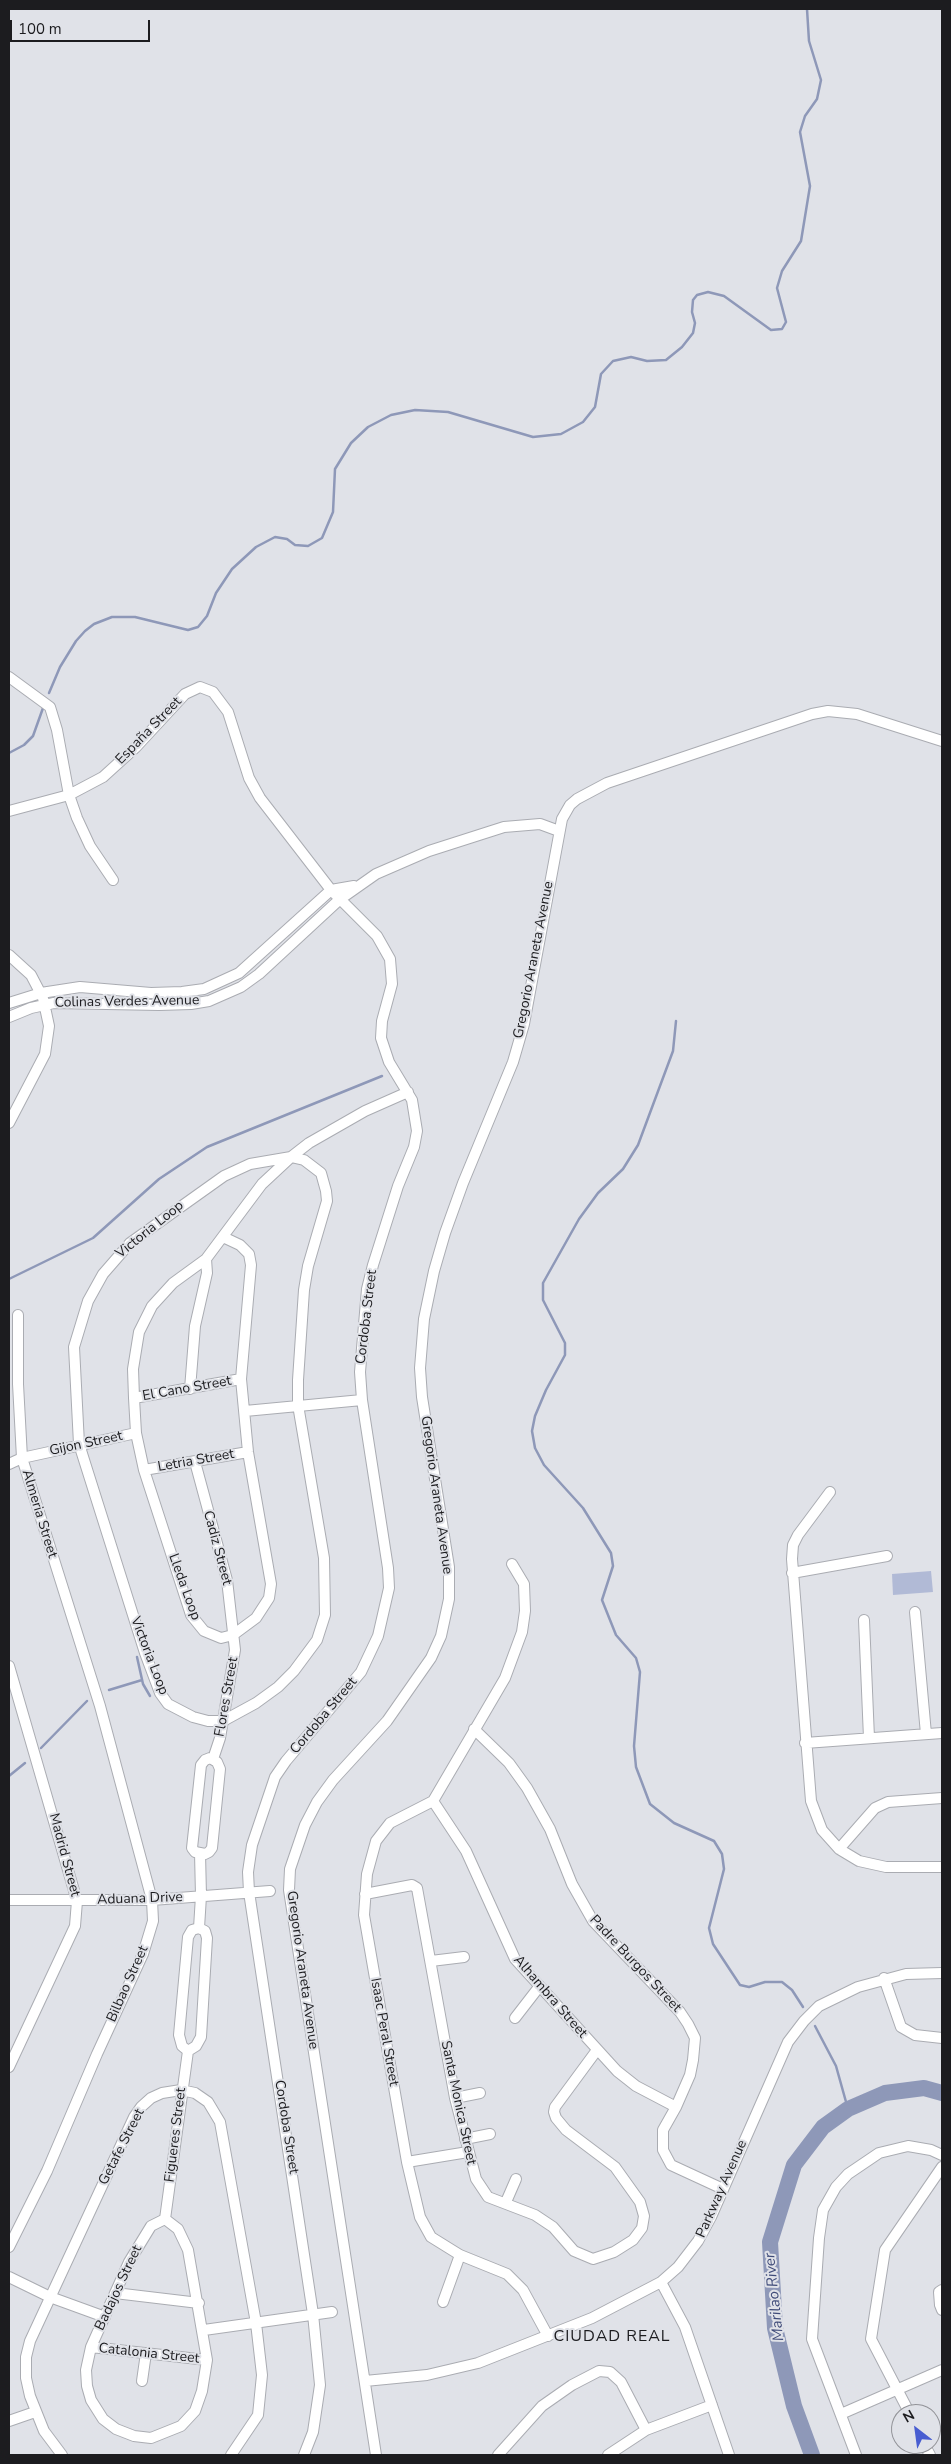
<!DOCTYPE html>
<meta charset="utf-8">
<style>
body{margin:0}
#map{position:relative;width:951px;height:2464px;overflow:hidden;background:#e0e2e8;font-family:"Nunito Sans",sans-serif}
canvas{display:block}
.frame{position:absolute;inset:0;border:10px solid #1c1c1f;pointer-events:none}
.north{position:absolute;left:891px;top:2404px;width:50px;height:50px;box-sizing:border-box;background:#e0e2e8;border:1px solid #929398;border-radius:50%;rotate:330deg;font-size:14px;font-weight:700;line-height:20px;text-align:center;color:#1c1c1f}
.north::after{content:'';display:block;margin:auto;width:18px;height:22px;background:#485dd1;clip-path:polygon(50% 0,100% 100%,50% 72%,0 100%)}
.scale{position:absolute;left:10px;top:20px;width:140px;height:22px;box-sizing:border-box;border:2px solid #1c1c1f;border-top:0;padding-left:6px;font-size:15px;line-height:18px;white-space:nowrap;color:#1c1c1f;-webkit-text-stroke:4px #e0e2e8;paint-order:stroke}
</style>
<div id="map">
<canvas width="951" height="2464"></canvas>
<div class="frame"></div>
<div class="north">N</div>
<div class="scale">100 m</div>
</div>
<script>
const ctx = document.querySelector('canvas').getContext('2d');
ctx.lineJoin = 'round';
function fill(path, color) { ctx.fillStyle = color; ctx.fill(path, 'evenodd'); }
const poly = rows => new Path2D(rows.map(r => 'M' + r).join(''));
function trace(path, color, width, dash) { ctx.strokeStyle = color; ctx.lineWidth = width; ctx.lineCap = dash ? 'butt' : 'round'; ctx.setLineDash(dash || []); ctx.stroke(path); }
function drawText(font, color, halo, rows, align = 'center') {
  ctx.font = font + ' "Nunito Sans",sans-serif'; ctx.lineWidth = 4; ctx.setLineDash([]); ctx.textBaseline = 'middle'; ctx.strokeStyle = halo; ctx.fillStyle = color; for (const [text, x, y, turn = 0] of rows) {
    ctx.save(); ctx.translate(x, y); ctx.rotate((+turn || 0) * Math.PI / 180); ctx.textAlign = isNaN(turn) ? turn : align; if (halo) ctx.strokeText(text, 0, 0); ctx.fillText(text, 0, 0); ctx.restore();
  }
}
fill(poly([
 [931,1571,933,1592,893,1595,892,1574]
]), '#b1bad6');
trace(poly([
 [49,693,60,667,76,641,85,631,94,624,112,617,135,617,188,630,198,627,207,616,216,593,232,569,256,547,275,537,287,539,295,545,308,546,322,538,333,512,335,469,351,443,368,427,391,415,415,410,448,412,533,437,561,434,583,422,595,407,601,374,613,361,631,357,647,361,666,360,682,347,693,333,695,323,692,312,693,300,697,295,708,292,724,296,771,330,782,329,786,322,777,288,782,271,801,241,810,186,800,132,805,116,817,99,821,80,809,41,807,9],
 [9,753,24,745,33,736,43,708],
 [676,1021,673,1051,638,1145,623,1169,598,1193,579,1219,543,1283,543,1300,565,1343,565,1355,546,1390,535,1416,532,1431,535,1448,544,1465,583,1508,611,1553,613,1566,602,1600,616,1635,636,1658,640,1672,634,1746,636,1767,650,1804,674,1823,714,1841,722,1854,724,1869,709,1928,713,1944,740,1985,749,1987,765,1982,782,1982,792,1990,803,2007],
 [9,1279,93,1238,159,1179,207,1147,382,1076],
 [137,1657,143,1684,150,1696],
 [109,1690,142,1680],
 [41,1748,87,1701],
 [9,1776,25,1763],
 [815,2026,836,2066,848,2109]
]), '#8e98b8', 2.5);
trace(poly([
 [812,2455,794,2406,775,2328,770,2242,794,2165,823,2127,848,2109,885,2093,924,2088,942,2093]
]), '#8e98b8', 16);
const street = poly([
 [9,677,50,707,57,730,69,795,77,818,90,846,113,880],
 [9,811,69,795,103,777,136,747,185,694,200,687,213,692,228,712,249,778,260,798,331,890,377,936,390,959,392,984,382,1021,381,1038,389,1062,412,1100,417,1131,414,1147,398,1186,373,1265,367,1289,360,1372,362,1400,388,1568,389,1588,378,1636,361,1672,286,1761,275,1777,252,1845,248,1872,249,1892,313,2314,320,2385,313,2432,304,2455],
 [9,955,31,975,43,998,49,1026,45,1054,9,1123],
 [9,1003,41,993,80,987,151,993,182,992,204,989,239,973,331,890,354,886],
 [9,1017,31,1008,54,1003,159,1005,191,1004,209,1001,241,987,259,974,339,900,376,874,429,851,504,827,540,824,559,831],
 [291,1157,304,1160,321,1173,326,1191,327,1201,308,1266,304,1290,298,1380,298,1405,324,1558,325,1615,317,1640,294,1671,278,1687,256,1703,223,1721,208,1721,193,1717,168,1704,160,1693,145,1653,79,1444,74,1347,88,1301,103,1274,130,1243,224,1176,250,1164,291,1157],
 [223,1237,240,1245,249,1254,251,1265,241,1379,248,1452,271,1584,269,1598,256,1618,233,1635,221,1638,204,1631,191,1615,144,1470,136,1433,134,1398,133,1369,139,1332,152,1306,173,1283,206,1259,262,1184,291,1157,309,1143,365,1111,408,1092],
 [190,1389,195,1326,207,1273,206,1259],
 [134,1398,241,1379],
 [245,1411,362,1400],
 [195,1462,227,1580,235,1650,220,1738,213,1759],
 [9,1464,22,1458,136,1433],
 [144,1470,248,1452],
 [830,1492,798,1535,793,1545,792,1559,811,1801,822,1830,839,1849,859,1861,886,1867,942,1867],
 [512,1564,524,1584,525,1611,522,1632,505,1678,433,1801,390,1823,376,1841,367,1874,364,1915,407,2162,420,2217,431,2237,460,2255,507,2274,523,2290,548,2336],
 [792,1573,887,1556],
 [915,1612,926,1734],
 [864,1620,869,1738],
 [9,1666,77,1901,75,1926,9,2067],
 [474,1729,509,1763,527,1788,550,1829,572,1884,593,1921,680,2012,688,2024,695,2038,693,2060,690,2075,676,2107,663,2130,663,2150,671,2165,723,2189],
 [805,1743,942,1733],
 [210,1758,217,1762,220,1769,212,1848,209,1852,205,1854,195,1852,192,1848,201,1765,205,1760,210,1758],
 [433,1801,466,1851,515,1959,617,2071,636,2086,676,2107],
 [839,1849,875,1808,888,1802,942,1798],
 [365,1894,412,1885,417,1888,455,2098,476,2179,488,2197,535,2215,553,2227,574,2251,593,2259,614,2252,633,2240,642,2228,644,2216,640,2202,615,2167,566,2130,556,2118,554,2112,555,2107,597,2050],
 [9,1900,152,1900,270,1891],
 [199,1928,201,1896,200,1853],
 [431,1961,464,1957],
 [884,1978,901,2027,915,2035,942,2038],
 [515,2018,539,1987],
 [188,2051,196,2046,201,2037,207,1938,205,1931,199,1928],
 [188,2051,182,2046,179,2035,188,1937,192,1930,199,1928],
 [455,2098,480,2093],
 [465,2139,490,2134],
 [407,2162,468,2152],
 [506,2202,516,2179],
 [165,2219,178,2229,188,2250,207,2360,202,2391,195,2411,181,2426,151,2438,134,2436,116,2429,103,2419,91,2400,87,2386,86,2370,91,2347,129,2262,151,2226,165,2219],
 [165,2219,188,2051],
 [9,2247,47,2171,97,2054,143,1954,153,1921,152,1900,100,1706,22,1458,18,1384,18,1315],
 [9,2277,50,2297,105,2317],
 [661,2282,685,2327,729,2455],
 [942,2290,939,2292,940,2305,942,2310],
 [115,2293,199,2303],
 [443,2302,460,2255],
 [204,2330,332,2312],
 [91,2347,207,2360],
 [142,2381,146,2353],
 [365,2381,427,2375,478,2363,592,2318,661,2282,678,2267,698,2241,711,2217,788,2042,804,2021,819,2006,858,1987,906,1974,942,1973],
 [841,2414,942,2370],
 [910,2414,871,2339,885,2250,942,2167],
 [9,2421,35,2412],
 [924,2444,930,2455],
 [62,2455,44,2431,30,2396,26,2378,26,2357,30,2341,134,2117,141,2107,151,2098,162,2093,181,2090,195,2093,208,2102,220,2122,256,2323,262,2375,258,2415,231,2455],
 [376,2455,289,1890,290,1869,305,1825,317,1802,333,1780,387,1721,431,1658,441,1636,449,1599,449,1567,422,1397,420,1368,424,1319,434,1271,445,1233,463,1183,513,1062,524,1024,562,819,570,805,577,799,607,783,812,714,828,711,857,714,942,741],
 [498,2455,542,2406,572,2385,599,2371,610,2372,621,2382,646,2430],
 [608,2455,646,2430,712,2405],
 [856,2455,812,2339,819,2238,823,2210,836,2187,848,2174,879,2153,908,2146,931,2150,942,2155]
]);
trace(street, '#aaacb2', 12);
trace(street, '#fff', 10);
drawText('14px', '#1c1c1f', '#e0e2e8', [
 ["España Street",149,731,-46],
 ["Gregorio Araneta Avenue",534,960,-79],
 ["Colinas Verdes Avenue",127,1002,-1],
 ["Victoria Loop",150,1230,-39],
 ["Cordoba Street",367,1317,-83],
 ["El Cano Street",187,1389,-10],
 ["Gijon Street",86,1444,-12],
 ["Letria Street",196,1461,-10],
 ["Gregorio Araneta Avenue",436,1495,82],
 ["Almeria Street",39,1514,73],
 ["Cadiz Street",217,1548,75],
 ["Lleda Loop",184,1587,70],
 ["Victoria Loop",149,1656,69],
 ["Flores Street",227,1697,-80],
 ["Cordoba Street",324,1716,-50],
 ["Madrid Street",64,1855,75],
 ["Aduana Drive",140,1899,-2],
 ["Padre Burgos Street",635,1964,47],
 ["Gregorio Araneta Avenue",302,1970,82],
 ["Bilbao Street",128,1984,-66],
 ["Alhambra Street",550,1997,49],
 ["Isaac Peral Street",384,2032,80],
 ["Santa Monica Street",458,2103,78],
 ["Cordoba Street",286,2127,81],
 ["Figueres Street",176,2135,-83],
 ["Getafe Street",122,2147,-63],
 ["Parkway Avenue",722,2189,-66],
 ["Badajos Street",119,2288,-65],
 ["Catalonia Street",149,2354,6]
]);
drawText('italic 15px', '#3f4b79', '#e0e2e8', [
 ["Marilao River",775,2297,-96]
]);
ctx.letterSpacing = '1px';
drawText('16px', '#1c1c1f', '#e0e2e8', [
 ["CIUDAD REAL",612,2337]
]);
ctx.letterSpacing = '0px';
</script>
